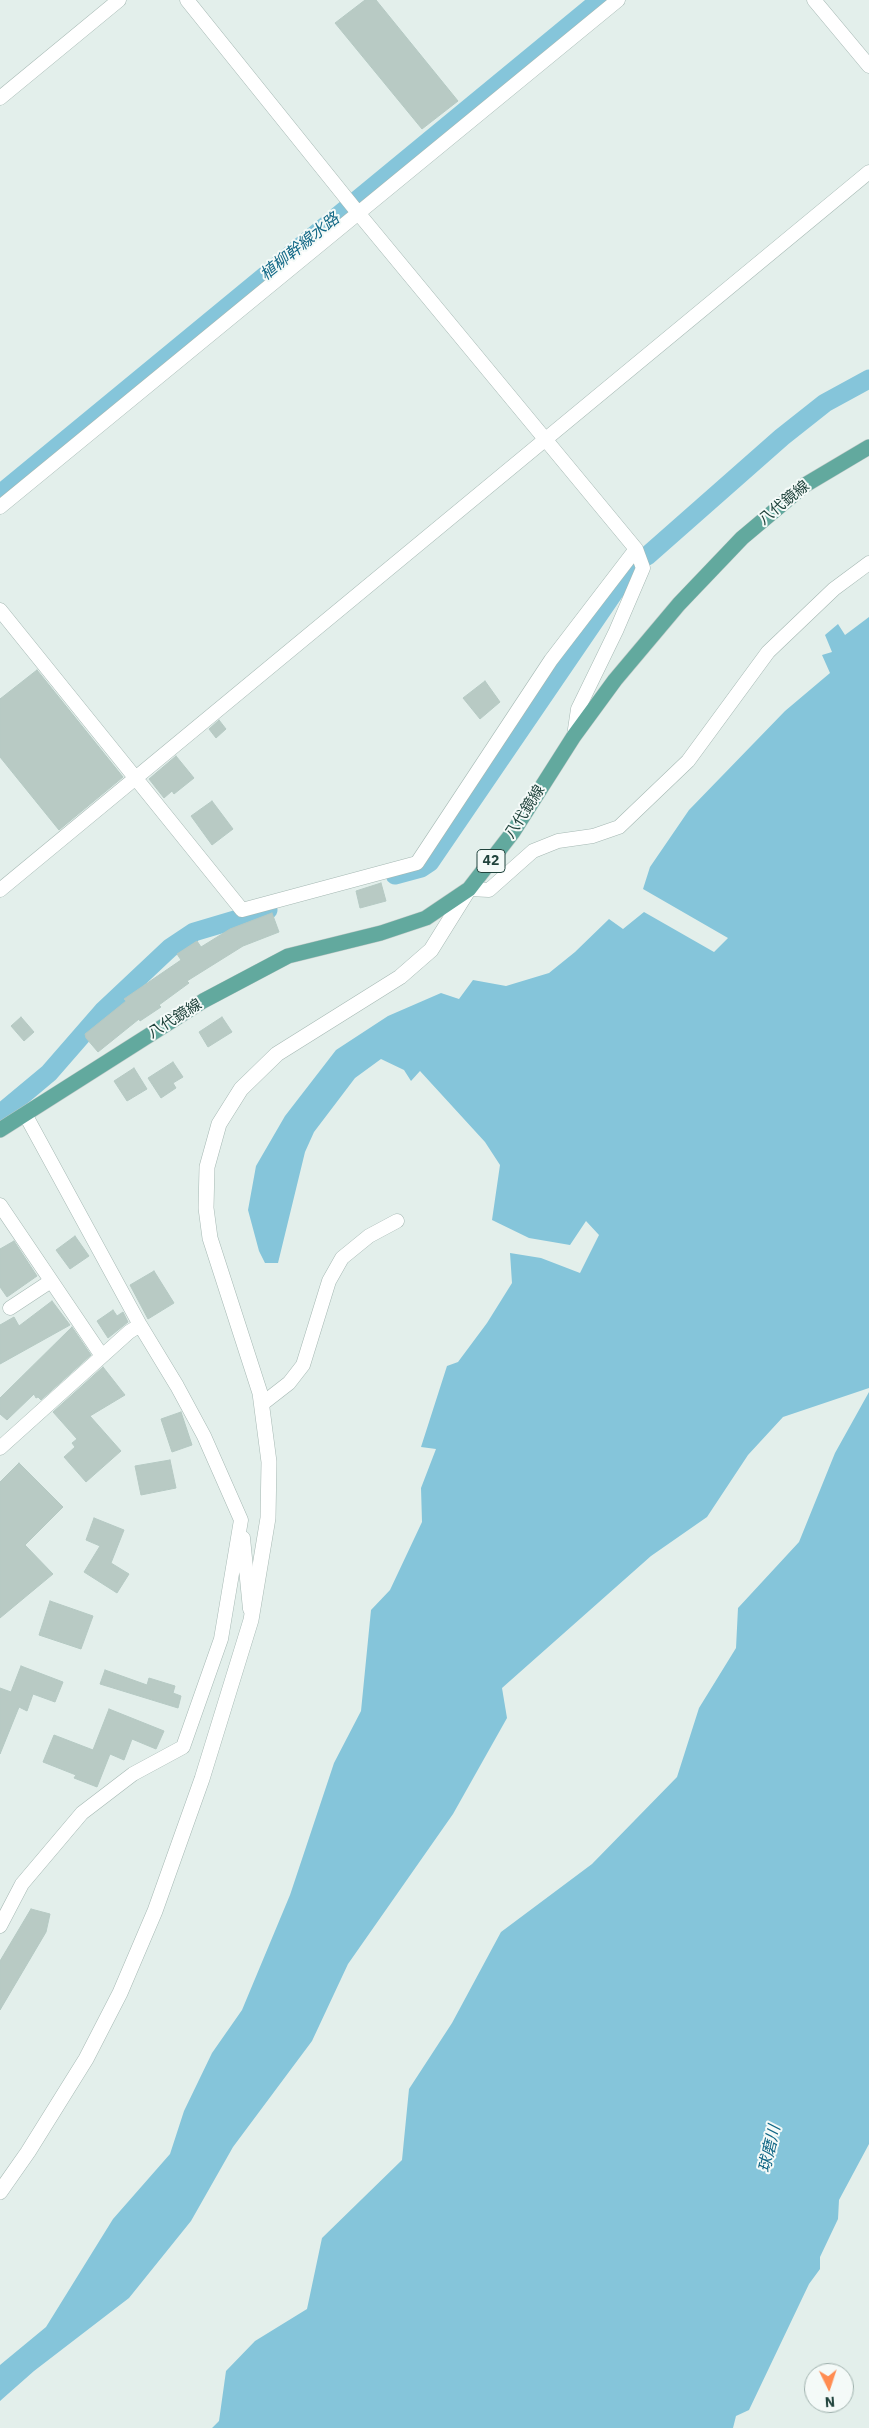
<!DOCTYPE html>
<meta charset="utf-8">
<style>
body{margin:0}
#map{position:relative;width:869px;height:2428px;overflow:hidden;background:#e3efeb;font-family:"IBM Plex Sans",sans-serif}
canvas{display:block}
.north{position:absolute;left:804px;top:2363px;width:50px;height:50px;box-sizing:border-box;background:#f4faf8;border:1px solid #9fb1ad;border-radius:50%;rotate:176deg;font-size:14px;font-weight:700;line-height:20px;text-align:center;color:#20433c}
.north::after{content:'';display:block;margin:auto;width:18px;height:22px;background:#ff8c51;clip-path:polygon(50% 0,100% 100%,50% 72%,0 100%)}
</style>
<div id="map">
<canvas width="869" height="2428"></canvas>
<div class="north">N</div>
</div>
<script>
const ctx = document.querySelector('canvas').getContext('2d');
ctx.lineJoin = 'round';
function fill(path, color) { ctx.fillStyle = color; ctx.fill(path, 'evenodd'); }
const poly = rows => new Path2D(rows.map(r => 'M' + r).join(''));
function trace(path, color, width, dash) { ctx.strokeStyle = color; ctx.lineWidth = width; ctx.lineCap = dash ? 'butt' : 'round'; ctx.setLineDash(dash || []); ctx.stroke(path); }
function drawText(font, color, halo, rows, align = 'center') {
  ctx.font = font + ' "IBM Plex Sans","Noto Sans JP",sans-serif'; ctx.lineWidth = 4; ctx.setLineDash([]); ctx.textBaseline = 'middle'; ctx.strokeStyle = halo; ctx.fillStyle = color; for (const [text, x, y, turn = 0] of rows) {
    ctx.save(); ctx.translate(x, y); ctx.rotate((+turn || 0) * Math.PI / 180); ctx.textAlign = isNaN(turn) ? turn : align; if (halo) ctx.strokeText(text, 0, 0); ctx.fillText(text, 0, 0); ctx.restore();
  }
}
fill(poly([
 [869,617,869,1388,783,1417,748,1455,707,1517,651,1556,502,1688,507,1718,453,1814,348,1964,312,2041,233,2147,191,2221,129,2298,34,2371,0,2401,0,2365,46,2327,113,2219,170,2154,184,2111,212,2053,242,2010,290,1895,334,1763,361,1711,371,1610,390,1590,422,1522,421,1488,436,1449,421,1447,447,1366,458,1362,487,1323,512,1283,510,1253,541,1258,580,1273,599,1235,586,1221,570,1245,529,1238,492,1220,500,1165,485,1142,420,1071,411,1081,404,1070,381,1059,355,1078,314,1132,305,1152,278,1263,265,1263,259,1251,248,1210,256,1166,285,1116,336,1050,388,1016,441,993,459,999,473,980,506,986,549,973,575,952,609,919,623,929,644,912,714,952,728,938,643,889,650,867,689,810,785,711,830,673,822,655,832,652,825,635,838,624,845,635],
 [869,1392,869,2144,839,2200,838,2219,820,2257,820,2269,809,2284,749,2410,736,2416,733,2428,212,2428,219,2421,226,2371,255,2341,307,2309,322,2238,402,2160,409,2089,452,2023,501,1932,592,1864,677,1777,699,1708,736,1648,738,1608,799,1542,835,1453]
]), '#85c5da');
trace(poly([
 [0,494,600,0],
 [647,556,782,437,825,403,869,379],
 [395,875,421,868,430,862,615,591,637,565],
 [0,1114,49,1073,103,1011,170,948,194,932,268,910]
]), '#85c5da', 19);
const building = poly([
 [365,0,376,0,458,101,422,129,335,23,365,0],
 [37,670,123,777,59,830,0,757,0,699,37,670],
 [485,681,500,702,480,719,463,698,485,681],
 [219,720,226,729,216,738,209,729,219,720],
 [176,756,194,778,174,794,172,791,164,798,149,779,176,756],
 [212,801,233,829,212,845,191,816,212,801],
 [381,883,386,901,360,908,356,891,381,883],
 [272,913,279,932,243,946,187,981,189,983,159,1005,161,1007,140,1021,139,1019,98,1052,86,1038,85,1034,126,1001,124,999,181,960,177,954,197,941,201,947,230,929,272,913],
 [21,1017,34,1032,24,1041,11,1026,21,1017],
 [222,1017,232,1032,208,1047,199,1032,222,1017],
 [173,1062,183,1077,173,1083,176,1088,161,1098,148,1078,173,1062],
 [134,1068,147,1089,127,1101,114,1081,134,1068],
 [75,1236,89,1256,70,1269,56,1250,75,1236],
 [14,1241,37,1276,7,1297,0,1287,0,1249,14,1241],
 [154,1271,174,1303,148,1319,130,1285,154,1271],
 [52,1301,70,1325,0,1364,0,1325,14,1317,19,1326,52,1301],
 [113,1310,117,1316,123,1312,128,1322,108,1338,97,1321,113,1310],
 [72,1327,91,1355,41,1400,38,1397,36,1398,34,1394,7,1420,0,1414,0,1398,72,1327],
 [103,1367,125,1395,90,1416,121,1451,86,1482,64,1457,75,1447,72,1443,77,1439,53,1412,103,1367],
 [181,1412,192,1445,172,1452,161,1419,181,1412],
 [170,1460,176,1488,141,1495,135,1466,170,1460],
 [19,1463,63,1507,25,1545,53,1574,0,1618,0,1482,19,1463],
 [94,1518,124,1530,111,1563,129,1574,117,1593,84,1572,100,1546,86,1540,94,1518],
 [50,1601,93,1616,81,1649,39,1635,50,1601],
 [21,1666,63,1682,55,1702,33,1694,27,1711,19,1707,0,1754,0,1688,11,1692,21,1666],
 [105,1670,147,1685,149,1678,175,1686,173,1693,181,1696,178,1708,100,1684,105,1670],
 [109,1709,164,1731,156,1749,132,1739,124,1760,110,1754,97,1787,74,1778,76,1775,43,1762,54,1735,93,1750,109,1709],
 [31,1909,50,1914,46,1932,0,2010,0,1961,31,1909]
]);
fill(building, '#b8cac4');
trace(building, '#b5c9c3', 1);
const minor = poly([
 [187,0,359,214,636,549,643,568,616,631,578,709,574,736],
 [814,0,869,66],
 [0,98,119,0],
 [0,507,618,0],
 [0,610,242,910,417,863,551,660,636,549],
 [469,889,489,890,533,851,558,841,593,836,619,827,688,761,768,652,834,589,869,563],
 [0,890,869,172],
 [0,1205,102,1356],
 [10,1308,51,1281],
 [262,1404,289,1383,303,1365,329,1281,342,1258,369,1236,397,1221],
 [0,1448,129,1332,140,1325,25,1114],
 [243,1538,250,1609],
 [0,1926,22,1884,82,1813,133,1774,183,1747,221,1639,241,1520,204,1436,177,1386,140,1325]
]);
const tertiary = poly([
 [0,2192,28,2152,86,2059,120,1993,155,1911,202,1779,251,1620,268,1518,269,1462,260,1393,210,1238,206,1208,207,1167,219,1124,241,1089,277,1054,400,977,431,950,469,889]
]);
const primary = poly([
 [0,1130,203,1001,288,956,381,933,426,918,469,889,513,832,574,736,615,680,679,604,742,538,805,485,869,447]
]);
trace(minor, '#a5b8b3', 15);
trace(tertiary, '#a5b8b3', 16);
trace(primary, '#c1cac8', 16);
trace(minor, '#fff', 14);
trace(tertiary, '#fff', 15);
trace(primary, '#62a99e', 15);
for (const [x, y, w] of [
 [491,861,28]
]) { const box = new Path2D(); box.roundRect(x - w / 2, y - 11.5, w, 23, 4); ctx.fillStyle = '#f4faf8'; ctx.fill(box); trace(box, '#20433c', 1); }
drawText('bold 14px', '#20433c', null, [
 ["42",491,861]
]);
drawText('15px', '#20433c', '#f4faf8', [
 ["八代鏡線",784,503,-39],
 ["八代鏡線",525,812,-57],
 ["八代鏡線",175,1019,-32]
]);
drawText('italic 16px', '#126886', '#f4faf8', [
 ["植柳幹線水路",300,247,-39],
 ["球磨川",770,2149,-77]
]);
</script>
